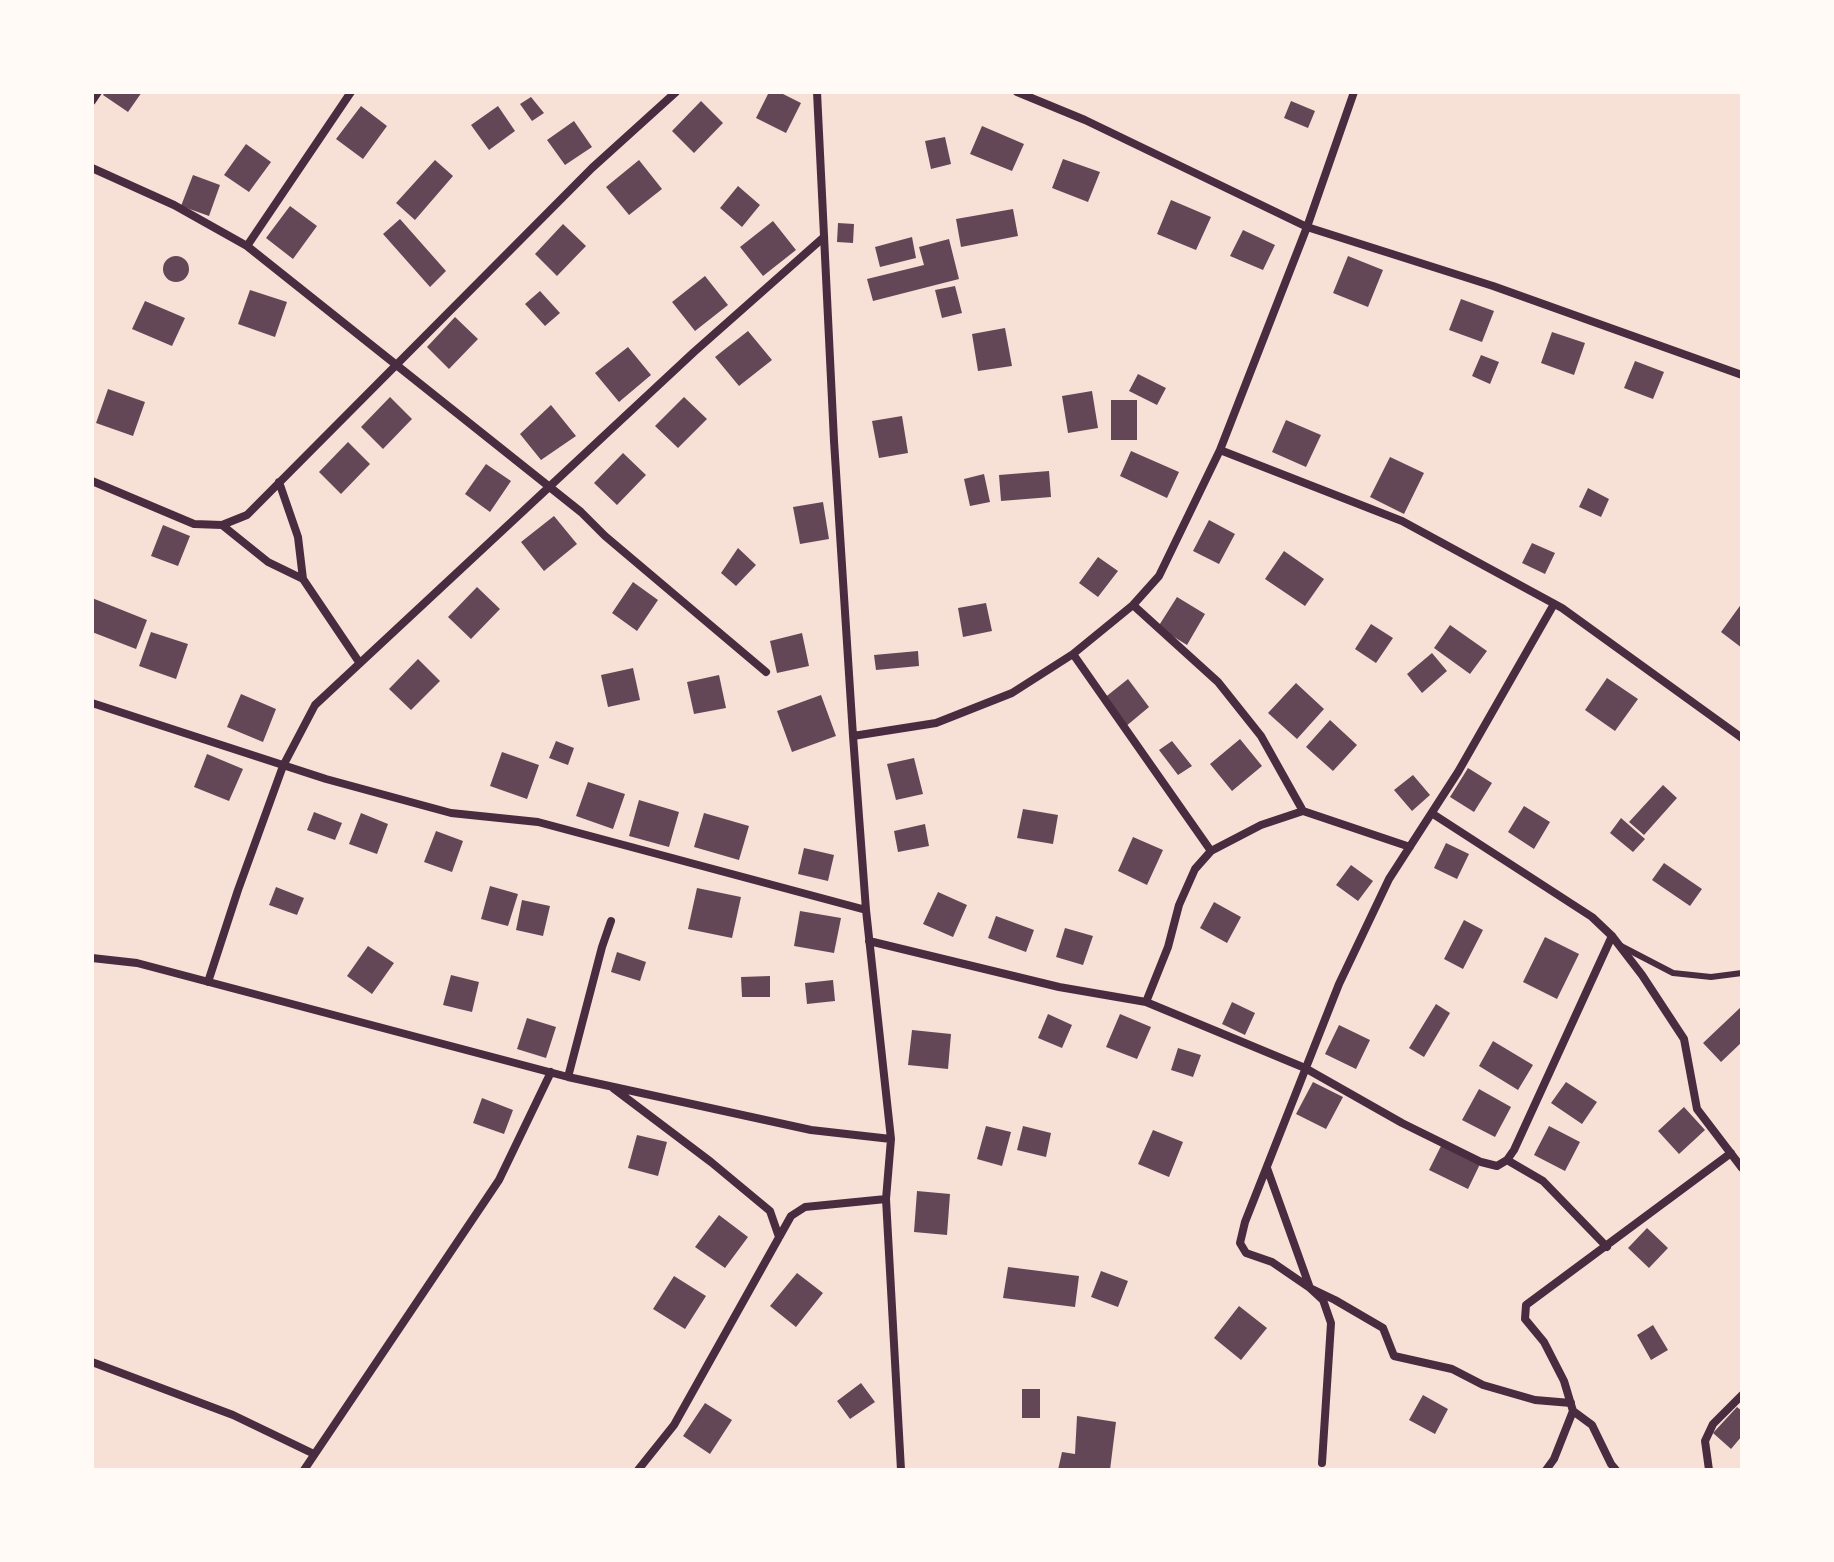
<!DOCTYPE html>
<html>
<head>
<meta charset="utf-8">
<style>
  body { margin:0 }
  #map { position:relative; width:1834px; height:1562px; overflow:hidden; background:#f7e1d7; font-family:Roboto,sans-serif }
  canvas { display:block }
  .frame { position:absolute; inset:0; border:94px solid #fffaf5; pointer-events:none }
</style>
</head>
<body>
<div id="map">
<canvas width="1834" height="1562"></canvas>
<div class="frame"></div>
</div>
<script>
const ctx = document.querySelector('canvas').getContext('2d');
ctx.lineJoin = 'round';
function paint(path, color) { ctx.fillStyle = color; ctx.fill(path, 'evenodd'); }
const shape = rows => new Path2D(rows.map(r => 'M' + r).join(''));
function trace(path, color, width, dash) { ctx.strokeStyle = color; ctx.lineWidth = width; ctx.lineCap = dash ? 'butt' : 'round'; ctx.setLineDash(dash || []); ctx.stroke(path); }
paint(shape([
  [105,92,142,92,128,112,103,95],
  [769,92,779,92,801,103,786,133,756,118],
  [531,97,544,113,532,121,520,104],
  [701,101,723,123,694,153,672,131],
  [1291,101,1315,111,1308,128,1284,118],
  [361,106,387,126,363,159,336,139],
  [498,106,515,131,489,150,471,125],
  [574,121,592,147,565,165,547,140],
  [982,126,1024,144,1012,171,970,154],
  [945,137,951,164,931,169,925,141],
  [246,144,271,162,249,192,224,175],
  [1063,159,1100,172,1088,202,1052,188],
  [435,160,453,176,415,220,396,203],
  [639,160,662,189,629,215,606,187],
  [193,175,220,185,209,216,181,206],
  [738,186,760,205,742,227,720,208],
  [1171,200,1211,217,1196,250,1157,234],
  [290,206,317,226,293,259,266,238],
  [1013,209,1018,236,961,247,956,219],
  [400,219,446,271,430,287,383,234],
  [773,221,796,250,763,276,740,247],
  [838,223,854,224,853,243,837,242],
  [563,224,586,246,557,276,535,254],
  [1243,230,1275,245,1263,270,1230,256],
  [912,237,916,258,880,267,875,247],
  [949,239,959,279,873,301,867,279,924,265,919,247],
  '163 269a13 13 0 1 1 26 0a13 13 0 1 1-26 0Z',
  [1348,256,1383,270,1368,307,1333,293],
  [705,276,728,305,695,331,672,302],
  [955,286,962,313,942,318,935,290],
  [250,290,287,302,275,337,238,324],
  [540,291,560,313,545,326,525,304],
  [1461,299,1494,311,1482,342,1449,330],
  [145,301,185,318,172,346,132,329],
  [455,317,478,339,449,369,427,347],
  [1005,328,1012,366,978,371,972,334],
  [748,331,772,360,739,386,715,357],
  [1552,332,1585,343,1574,375,1541,363],
  [628,347,651,375,619,402,595,373],
  [1481,355,1499,362,1490,384,1472,376],
  [1635,361,1664,372,1653,399,1624,388],
  [1138,374,1166,388,1157,405,1129,391],
  [108,389,145,402,133,436,96,423],
  [1092,391,1098,428,1068,433,1062,396],
  [390,397,412,419,383,449,361,427],
  [684,397,707,419,678,448,655,426],
  [1111,400,1137,400,1137,440,1111,440],
  [551,405,576,436,541,460,520,434],
  [902,416,908,453,879,458,872,421],
  [1286,420,1321,435,1306,467,1272,452],
  [348,442,370,464,341,494,319,472],
  [1131,451,1179,472,1167,498,1120,476],
  [623,453,646,475,617,505,594,483],
  [1390,457,1424,473,1404,514,1370,497],
  [486,464,511,481,490,512,465,494],
  [1049,471,1051,497,1001,501,999,475],
  [984,474,990,502,970,506,964,479],
  [1588,488,1609,499,1601,517,1579,507],
  [823,502,829,539,800,544,793,507],
  [554,516,577,544,544,571,521,542],
  [1209,520,1235,534,1219,564,1193,551],
  [163,525,190,536,178,566,151,556],
  [1532,543,1555,553,1545,574,1522,563],
  [738,548,756,565,736,586,721,573],
  [1284,551,1324,579,1305,606,1265,579],
  [1098,557,1118,571,1098,597,1079,583],
  [633,582,658,600,637,631,612,613],
  [477,587,500,609,471,639,448,617],
  [1177,597,1205,614,1187,645,1158,627],
  [92,598,147,620,136,649,92,632],
  [986,603,992,631,963,637,958,608],
  [1742,603,1742,648,1721,632],
  [1371,624,1393,638,1376,663,1355,649],
  [1450,625,1487,651,1470,674,1434,648],
  [151,632,188,644,176,679,139,666],
  [802,633,809,666,777,673,770,641],
  [918,651,919,666,876,670,874,655],
  [1432,653,1447,671,1422,693,1407,674],
  [418,659,440,681,411,710,389,689],
  [633,668,640,700,608,707,601,675],
  [719,675,726,708,694,714,687,682],
  [1607,678,1638,699,1615,731,1585,710],
  [1128,679,1149,707,1125,727,1103,699],
  [1296,683,1324,709,1297,739,1268,713],
  [241,694,276,709,263,742,227,727],
  [821,695,836,736,792,752,777,711],
  [1330,720,1357,745,1333,771,1306,747],
  [1240,739,1262,766,1232,791,1210,764],
  [556,741,574,748,568,765,549,758],
  [1172,741,1192,766,1178,775,1159,750],
  [502,752,539,765,527,799,490,786],
  [207,754,243,769,229,801,194,787],
  [914,758,923,794,896,800,887,764],
  [1468,768,1492,783,1474,812,1450,797],
  [1413,775,1430,795,1412,811,1394,790],
  [588,782,625,794,613,829,576,816],
  [1663,785,1677,798,1644,835,1629,822],
  [639,800,679,812,669,847,629,836],
  [1524,806,1550,822,1534,849,1508,832],
  [1023,809,1058,815,1053,844,1017,838],
  [314,812,342,823,335,840,307,830],
  [361,813,388,824,377,854,349,844],
  [704,813,749,826,739,860,694,847],
  [1621,818,1645,839,1633,852,1610,833],
  [925,824,929,846,898,852,894,831],
  [436,831,463,841,452,872,424,862],
  [1133,837,1163,850,1147,885,1118,871],
  [1446,843,1469,854,1457,879,1434,868],
  [804,848,834,855,828,881,798,874],
  [1664,863,1702,889,1690,906,1652,880],
  [1351,865,1373,881,1358,901,1336,885],
  [490,886,518,894,508,926,481,919],
  [276,887,304,898,297,915,269,905],
  [697,888,741,897,732,938,688,929],
  [938,892,967,905,953,937,923,924],
  [522,900,550,906,543,936,516,930],
  [1214,902,1241,917,1227,943,1200,928],
  [800,911,841,918,834,953,794,946],
  [996,916,1034,930,1026,952,988,938],
  [1464,920,1483,930,1463,969,1444,959],
  [1065,928,1093,936,1083,965,1056,957],
  [1545,937,1579,954,1557,999,1523,982],
  [368,946,394,963,372,994,347,976],
  [617,952,646,962,640,981,611,972],
  [451,975,479,982,472,1012,443,1005],
  [770,976,770,997,742,997,741,977],
  [833,980,835,1001,807,1004,805,983],
  [1232,1002,1255,1013,1245,1035,1222,1024],
  [1436,1004,1450,1013,1424,1057,1409,1048],
  [1742,1006,1742,1042,1721,1062,1703,1043],
  [1048,1014,1072,1025,1062,1048,1038,1038],
  [1120,1014,1151,1027,1137,1059,1106,1047],
  [527,1018,556,1027,546,1058,517,1049],
  [1339,1025,1370,1040,1356,1069,1325,1054],
  [912,1030,951,1034,948,1069,908,1065],
  [1493,1041,1533,1065,1518,1090,1479,1066],
  [1178,1048,1201,1055,1193,1077,1171,1070],
  [1313,1082,1343,1097,1326,1129,1296,1114],
  [1566,1082,1597,1102,1582,1124,1551,1103],
  [1479,1089,1511,1107,1495,1137,1462,1120],
  [482,1098,513,1110,504,1134,473,1123],
  [1684,1107,1705,1130,1679,1154,1658,1131],
  [986,1126,1011,1132,1002,1166,977,1159],
  [1023,1126,1051,1133,1046,1157,1017,1150],
  [1549,1126,1580,1142,1565,1171,1534,1155],
  [1153,1130,1183,1142,1169,1177,1138,1164],
  [637,1135,667,1142,658,1176,628,1168],
  [1442,1144,1481,1162,1468,1189,1429,1170],
  [917,1191,950,1194,947,1235,914,1232],
  [719,1215,748,1237,725,1268,695,1247],
  [1647,1228,1668,1248,1649,1268,1628,1248],
  [1008,1267,1079,1276,1075,1307,1003,1298],
  [1101,1271,1128,1281,1118,1307,1091,1297],
  [797,1273,823,1293,796,1327,770,1306],
  [674,1276,706,1296,685,1329,653,1309],
  [1239,1306,1267,1328,1241,1360,1214,1338],
  [1653,1325,1668,1350,1651,1360,1637,1335],
  [861,1383,875,1402,850,1419,837,1401],
  [1022,1389,1040,1389,1040,1418,1022,1418],
  [1423,1395,1448,1409,1435,1434,1409,1420],
  [705,1403,732,1420,710,1454,683,1436],
  [1737,1407,1742,1411,1742,1436,1731,1449,1713,1433],
  [1077,1416,1116,1422,1110,1470,1058,1470,1062,1452,1075,1454]
]), '#644757');
trace(shape([
  [1621,946,1673,973,1711,977,1742,973]
]), '#4a2c40', 6);
trace(shape([
  [817,92,834,441,853,736,866,910,891,1139,886,1199,901,1470],
  [1017,92,1085,120,1307,227,1493,286,1742,375],
  [92,101,98,92],
  [92,168,174,205,247,246,581,512,605,536,766,672],
  [247,246,351,92],
  [1220,450,1402,521,1562,608,1742,738],
  [92,481,194,524,222,525,247,515,592,168,676,92],
  [279,482,298,537,303,579,359,662],
  [222,525,268,562,303,579],
  [1133,605,1218,682,1261,736,1303,811],
  [1073,654,1211,851],
  [92,703,326,779,451,813,538,822,866,910],
  [853,736,936,723,1012,693,1073,654,1133,605,1159,576,1220,450,1307,227,1354,92],
  [1433,814,1592,917,1612,936,1642,975,1684,1039,1697,1109,1742,1168],
  [869,941,1059,987,1146,1002,1305,1068,1402,1123,1481,1162,1497,1166,1507,1160,1514,1150,1612,936],
  [92,958,137,963,568,1077,811,1130,891,1139],
  [208,982,238,890,283,766,315,705,694,352,824,237],
  [1146,1002,1168,947,1179,905,1195,869,1211,851,1261,825,1303,811,1410,847],
  [568,1077,602,947,611,921],
  [613,1088,711,1162,770,1211,779,1237],
  [1507,1160,1543,1181,1607,1247],
  [1267,1168,1310,1288,1335,1300,1383,1328,1394,1356,1452,1369,1483,1385,1535,1400,1571,1403],
  [92,1362,233,1415,314,1454],
  [1573,1411,1564,1381,1544,1342,1525,1319,1526,1305,1731,1153],
  [1322,1463,1331,1323,1323,1300,1310,1288,1272,1262,1246,1253,1240,1243,1245,1222,1339,984,1389,879,1458,772,1554,604],
  [304,1470,499,1180,551,1072],
  [638,1470,674,1425,791,1216,805,1207,886,1199],
  [1546,1470,1554,1459,1573,1411,1592,1425,1611,1464,1616,1470],
  [1709,1470,1705,1441,1713,1424,1742,1395]
]), '#4a2c40', 8);
</script>
</body>
</html>
